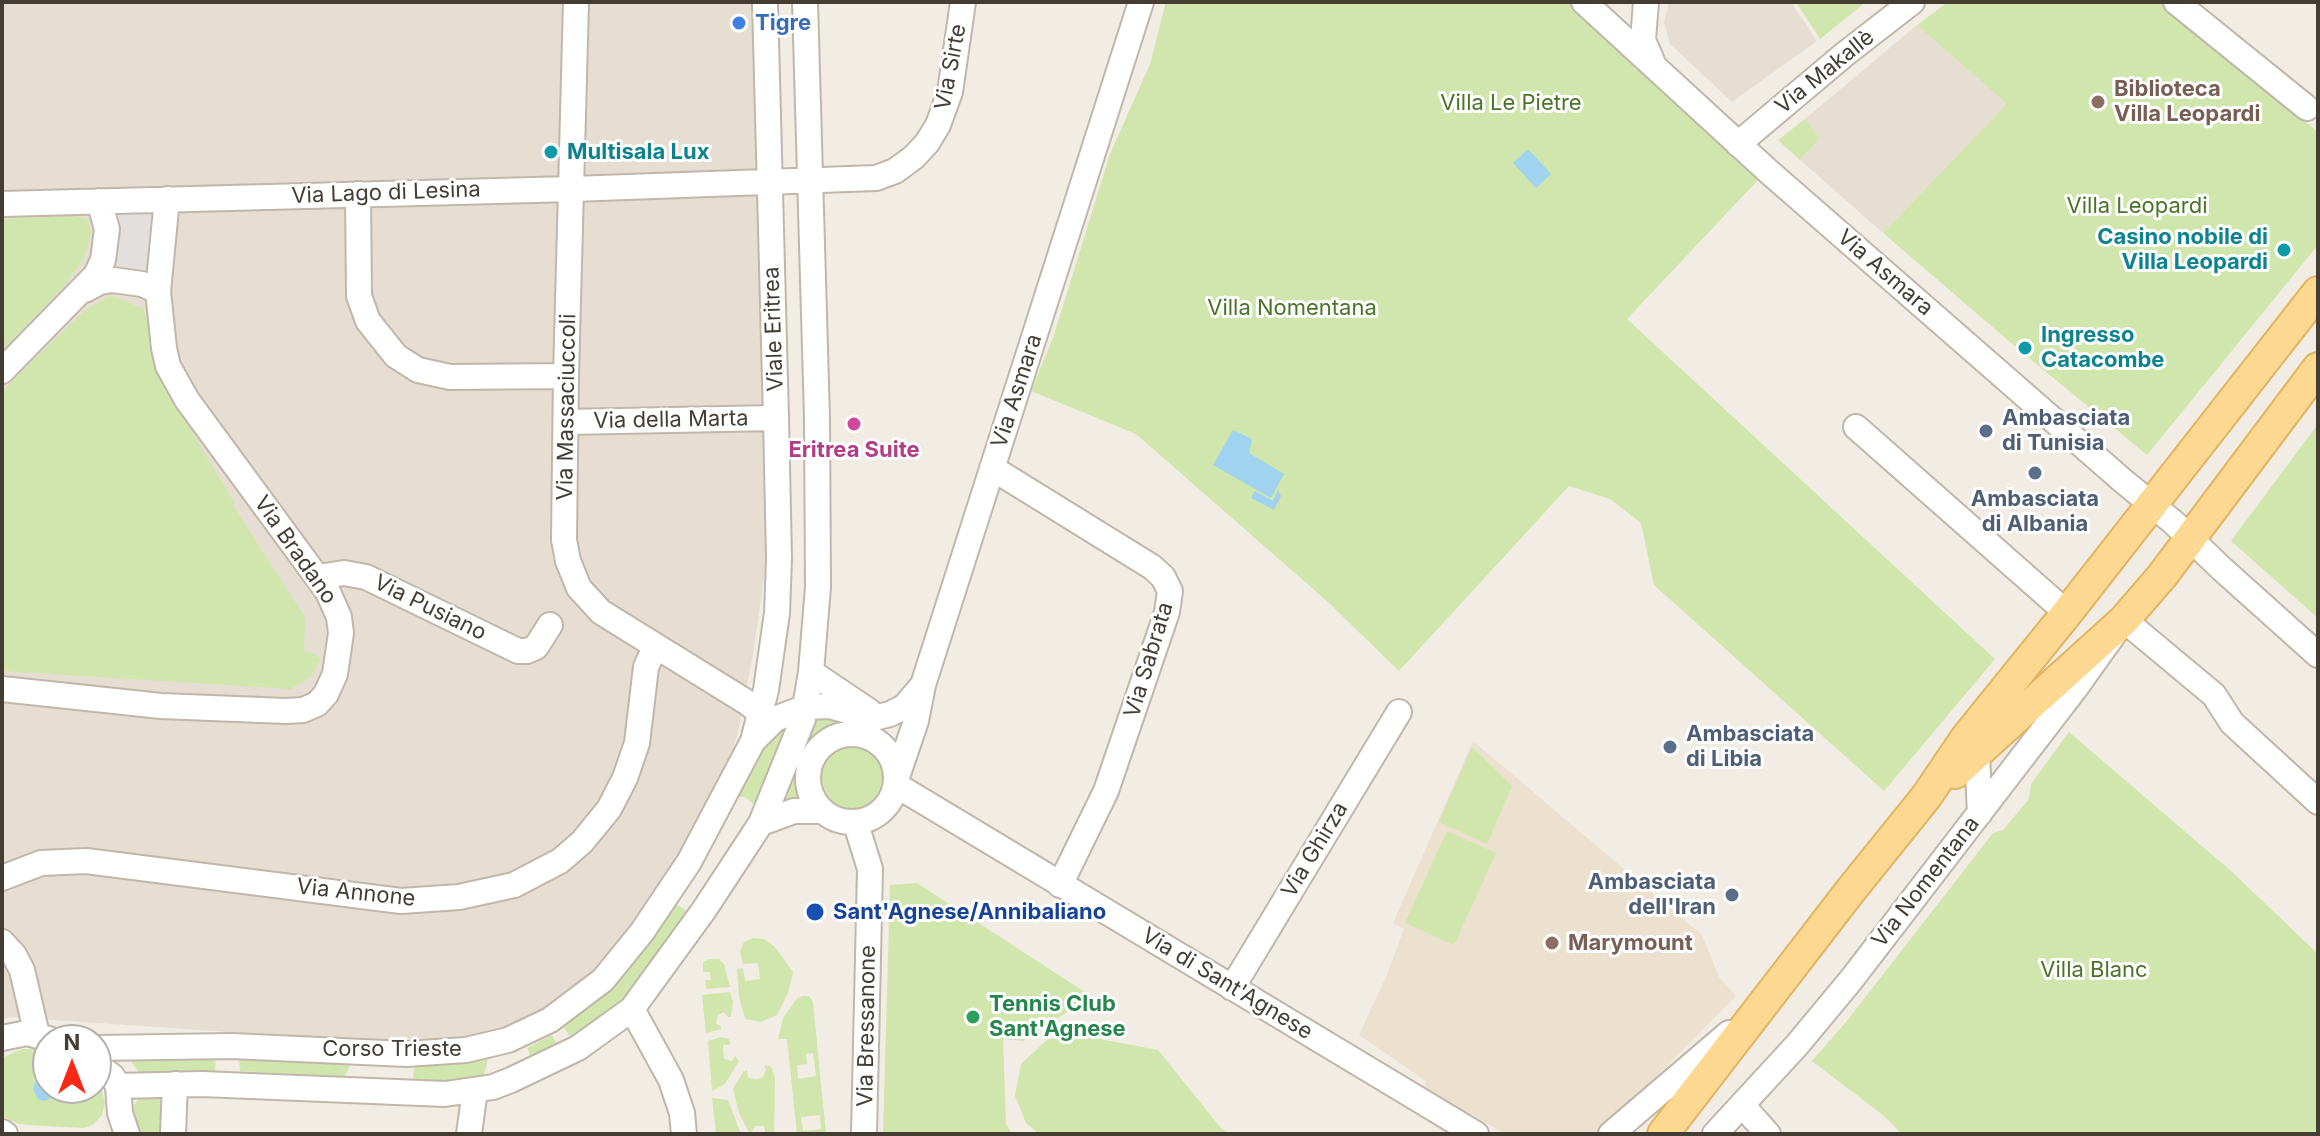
<!DOCTYPE html>
<html>
<head>
<meta charset="utf-8">
<style>
  body { margin:0 }
  #map { position:relative; width:2320px; height:1136px; overflow:hidden; background:#f2ede4; font-family:Inter,sans-serif }
  canvas { display:block }
  .frame { position:absolute; inset:0; border:4px solid #443d34; pointer-events:none }
  .north { position:absolute; left:32px; top:1024px; width:80px; height:80px; box-sizing:border-box; background:#fff; border:2px solid #b4b1ae; border-radius:50%; rotate:0deg; font-size:22px; font-weight:700; line-height:32px; text-align:center; color:#443d34 }
  .north::after { content:''; display:block; margin:auto; width:28px; height:36px; background:#f82914; clip-path:polygon(50% 0,100% 100%,50% 72%,0 100%) }
</style>
</head>
<body>
<div id="map">
<canvas width="2320" height="1136"></canvas>
<div class="frame"></div>
<div class="north">N</div>
</div>
<script>
const ctx = document.querySelector('canvas').getContext('2d');
ctx.lineJoin = 'round';
function paint(path, color) { ctx.fillStyle = color; ctx.fill(path, 'evenodd'); }
const shape = rows => new Path2D(rows.map(r => 'M' + r).join(''));
function trace(path, color, width, dash) { ctx.strokeStyle = color; ctx.lineWidth = width; ctx.lineCap = dash ? 'butt' : 'round'; ctx.setLineDash(dash || []); ctx.stroke(path); }
function label(font, color, halo, rows, align = 'center') {
  ctx.font = font + ' Inter,sans-serif'; ctx.lineWidth = 6; ctx.setLineDash([]); ctx.textBaseline = 'middle'; ctx.strokeStyle = halo; ctx.fillStyle = color; for (const [text, x, y, turn = 0] of rows) {
    ctx.save(); ctx.translate(x, y); ctx.rotate((+turn || 0) * Math.PI / 180); ctx.textAlign = isNaN(turn) ? turn : align; if (halo) ctx.strokeText(text, 0, 0); ctx.fillText(text, 0, 0); ctx.restore();
  }
}
paint(shape([
  [2,2,755,2,769,543,754,649,738,733,723,778,699,821,625,937,593,974,515,1027,465,1038,343,1040,11,1017,2,1019],
  [1669,2,1791,2,1817,41,1732,102,1670,44,1664,22],
  [1917,25,2008,104,1883,233,1800,160,1820,138,1805,119]
]), '#e6ded2');
paint(shape([
  [1473,741,1702,935,1719,977,1736,996,1600,1134,1505,1134,1425,1088,1426,1081,1359,1035,1386,977,1404,929,1393,923]
]), '#ebe1ce');
paint(shape([
  [1166,2,1570,2,1670,87,1758,180,1627,319,1995,659,1884,791,1654,585,1641,523,1610,499,1569,486,1399,671,1328,602,1136,434,1031,391,1053,338,1110,154,1150,64],
  [1796,2,1866,2,1820,39],
  [1948,2,2160,2,2318,132,2318,245,2147,455,2017,348,1883,233,2007,104,1917,25],
  [1805,119,1820,138,1800,160,1778,140],
  [74,216,88,219,91,233,84,258,60,291,2,350,2,219],
  [111,295,144,309,161,381,235,504,233,506,305,617,304,650,321,658,312,676,291,689,2,671,2,391,84,311],
  [2318,424,2318,618,2231,541],
  [817,713,849,722,825,733,811,744,804,757,800,779,805,801,778,807],
  [791,718,756,806,745,797,737,797,760,747],
  [2069,732,2231,871,2318,954,2318,1134,1902,1134,1884,1116,1812,1061,1846,1022,1993,833,2003,830,2029,799,2031,784],
  '818 777a33 33 0 1 1 66 0a33 33 0 1 1-66 0Z',
  [1472,747,1512,786,1487,844,1439,822],
  [1447,831,1496,853,1454,945,1405,923],
  [917,883,1091,996,1023,1041,1003,1039,1006,1124,1012,1134,883,1134,890,885],
  [674,903,689,912,641,982,615,1009,571,1039,564,1027,619,980],
  [753,938,764,939,775,947,793,972,788,993,777,1015,761,1022,745,1019,739,997,737,969,743,968,745,981,760,979,758,963,743,964,740,951,744,942],
  [709,959,719,959,724,964,730,987,706,989,705,980,711,980,710,972,703,972,703,962],
  [730,992,733,1002,731,1017,728,1017,724,1012,718,1015,716,1024,721,1026,721,1029,706,1033,702,995],
  [803,996,809,996,813,1002,826,1134,797,1134,787,1039,778,1039,783,1018,797,998],
  [813,1053,816,1076,798,1079,797,1065,807,1064,806,1054],
  [820,1115,821,1129,803,1131,801,1117],
  [552,1035,559,1048,533,1061,527,1048],
  [1084,1036,1158,1050,1221,1128,1229,1134,1039,1134,1026,1123,1015,1096,1021,1064,1048,1039],
  [721,1037,729,1039,730,1042,730,1045,723,1045,724,1059,732,1061,735,1056,739,1061,725,1084,712,1091,708,1041],
  [22,1049,39,1049,48,1053,48,1088,96,1088,96,1085,102,1091,105,1103,102,1115,93,1125,83,1128,30,1125,19,1124,2,1116,2,1058],
  [216,1056,215,1073,140,1073,128,1058],
  [239,1057,352,1062,344,1077,240,1071],
  [488,1059,483,1078,446,1083,413,1082,414,1065,465,1064],
  [768,1065,772,1068,775,1078,774,1130,773,1134,766,1134,764,1126,755,1126,750,1134,739,1113,733,1089,743,1072,747,1070,748,1078,757,1079,763,1077,766,1070,764,1066],
  [163,1090,165,1134,136,1134,131,1115,134,1105,141,1096],
  [712,1098,728,1100,741,1134,716,1134]
]), '#d0e6ac');
paint(shape([
  [114,209,154,210,149,279,108,275]
]), '#e2dfdc');
paint(shape([
  [1528,149,1551,174,1536,188,1513,163],
  [1233,430,1252,439,1249,453,1284,474,1271,498,1213,465],
  [1278,490,1281,496,1274,510,1251,498,1255,491,1273,501],
  [44,1078,48,1078,48,1088,56,1090,54,1097,44,1101,38,1099,33,1089,35,1083]
]), '#9fd3ef');
const minor = shape([
  [576,2,566,376,564,540,568,561,579,588,601,612,748,703,760,713],
  [1584,2,1768,171,2122,480,2173,522,2222,569,2318,655],
  [1646,2,1643,40,1652,61],
  [2176,2,2307,108],
  [1738,144,1845,54,1912,2],
  [358,194,359,296,368,321,396,356,418,370,450,377,566,376],
  [2,204,572,189,876,178,895,171,914,157,927,143,938,125,950,92,963,2],
  [85,290,100,282,113,280,142,284,158,291],
  [2,371,96,275,103,260,107,229,99,201],
  [566,422,776,418],
  [1856,427,2067,613],
  [992,468,1152,567,1163,577,1170,591,1167,612,1106,791,1060,885],
  [318,577,344,573,366,577,518,651,527,651,536,647,550,625],
  [811,672,869,711],
  [2,689,161,706,286,711,303,710,317,704,326,694,335,674,341,633,339,617,328,592,187,400,168,366,164,348,158,291,167,199],
  '808 778a44 44 0 1 1 88 0a44 44 0 1 1-88 0Z',
  [753,741,775,719,806,707,829,706,874,718,890,714,904,707,922,686],
  [1977,755,1980,813],
  [896,780,916,721,923,685,1141,2],
  [896,785,1476,1134],
  [761,823,794,811,822,811],
  [856,824,870,869,864,1134],
  [2,878,41,863,86,861,401,901,459,897,514,885,560,861,582,842,609,809,625,778,637,743,646,667,655,647],
  [2,942,14,955,22,970,37,1035],
  [1232,988,1399,712],
  [632,1009,671,1080,682,1113,684,1134],
  [2,1038,27,1033,49,1039],
  [96,1048,232,1046,406,1054,466,1050,508,1040,550,1020,603,980,642,932,689,862,753,741,766,690,777,613,779,559,776,418,765,2],
  [96,1065,112,1076,118,1086,120,1113,127,1134],
  [118,1086,202,1084,445,1094,493,1087,511,1080,578,1048,632,1009,704,910,761,823,803,719,811,672,818,587,817,418,805,2],
  [1742,1105,1768,1134],
  [2,1132,5,1134],
  [173,1134,175,1084],
  [469,1134,475,1090],
  [1611,1134,1729,1033],
  [1715,1134,1797,1045,1851,980,2074,690,2124,620,2214,695,2232,723,2318,802]
]);
const major = shape([
  [1955,773,2124,620,2162,576,2318,368],
  [1663,1134,1851,890,1926,797,1966,738,2067,613,2318,292]
]);
trace(minor, '#c0b7aa', 28);
trace(major, '#e2b461', 34);
trace(minor, '#fff', 24);
trace(major, '#fdd891', 30);
for (const [x, y, r, color] of [
  [739,23,8,"#3f7fe0"],
  [2098,102,8,"#8d6e63"],
  [551,152,8,"#0f9aa8"],
  [2284,250,8,"#0f9aa8"],
  [2025,348,8,"#0f9aa8"],
  [854,424,8,"#d1479c"],
  [1986,431,8,"#5c6f8a"],
  [2035,473,8,"#5c6f8a"],
  [1670,747,8,"#5c6f8a"],
  [1732,895,8,"#5c6f8a"],
  [815,912,10,"#1a4fb4"],
  [1552,943,8,"#8d6e63"],
  [973,1017,8,"#2e9e5b"]
]) { const dot = new Path2D(); dot.arc(x, y, r, 0, 2 * Math.PI); ctx.fillStyle = color; ctx.fill(dot); trace(dot, '#fff', 3); }
label('bold 22px', '#366cbe', '#fff', [
  ["Tigre",755,23]
], 'left');
label('22px', '#443d34', '#fff', [
  ["Via Sirte",951,67,-79],
  ["Via Makallè",1825,72,-39],
  ["Via Lago di Lesina",386,193,-2],
  ["Via Asmara",1885,273,41],
  ["Viale Eritrea",774,329,-92],
  ["Via Asmara",1017,391,-72],
  ["Via Massaciuccoli",567,407,-89],
  ["Via della Marta",671,420,-1],
  ["Via Bradano",295,550,55],
  ["Via Pusiano",430,608,26],
  ["Via Sabrata",1149,660,-73],
  ["Via Ghirza",1315,850,-59],
  ["Via Nomentana",1926,882,-52],
  ["Via Annone",356,893,6],
  ["Via di Sant'Agnese",1227,984,31],
  ["Via Bressanone",867,1026,-89],
  ["Corso Trieste",392,1049]
]);
label('bold 22px', '#785e54', '#fff', [
  ["Biblioteca",2114,89],
  ["Villa Leopardi",2114,114],
  ["Marymount",1568,943]
], 'left');
label('22px', '#4a7428', '#fff', [
  ["Villa Le Pietre",1511,103],
  ["Villa Leopardi",2137,206],
  ["Villa Nomentana",1292,308],
  ["Villa Blanc",2094,970]
]);
label('bold 22px', '#0d838f', '#fff', [
  ["Multisala Lux",567,152],
  ["Casino nobile di",2268,237,"right"],
  ["Villa Leopardi",2268,262,"right"],
  ["Ingresso",2041,335],
  ["Catacombe",2041,360]
], 'left');
label('bold 22px', '#4e5e75', '#fff', [
  ["Ambasciata",2002,418],
  ["di Tunisia",2002,443],
  ["Ambasciata",2035,499,"center"],
  ["di Albania",2035,524,"center"],
  ["Ambasciata",1686,734],
  ["di Libia",1686,759],
  ["Ambasciata",1716,882,"right"],
  ["dell'Iran",1716,907,"right"]
], 'left');
label('bold 22px', '#b23c85', '#fff', [
  ["Eritrea Suite",854,450]
]);
label('bold 22px', '#164399', '#fff', [
  ["Sant'Agnese/Annibaliano",833,912]
], 'left');
label('bold 22px', '#27864d', '#fff', [
  ["Tennis Club",989,1004],
  ["Sant'Agnese",989,1029]
], 'left');
</script>
</body>
</html>
